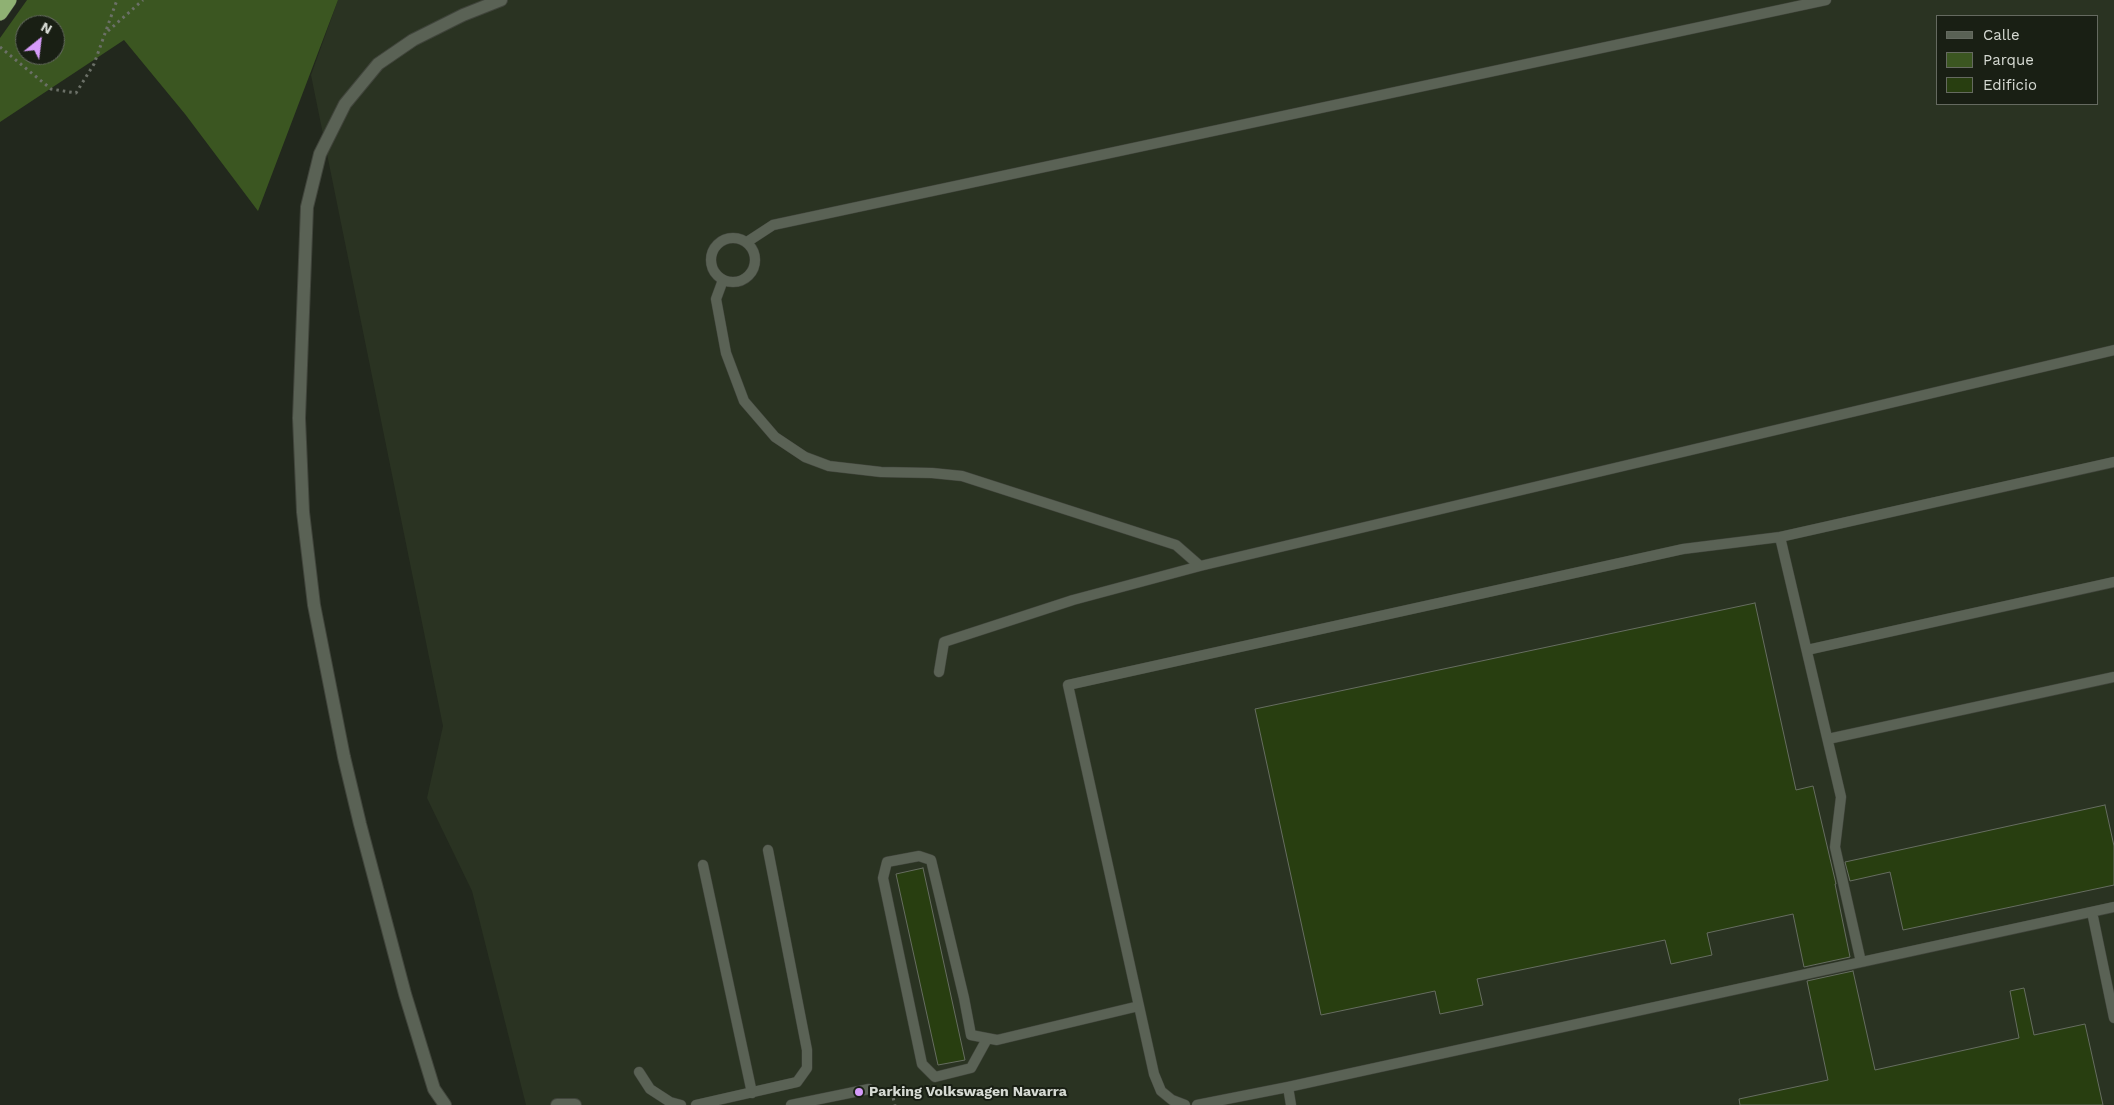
<!DOCTYPE html>
<html>
<head>
<meta charset="utf-8">
<style>
  body { margin:0 }
  #map { position:relative; width:2114px; height:1105px; overflow:hidden; background:#22281d; font-family:"Work Sans",sans-serif }
  canvas { display:block }
  .legend { position:absolute; left:1936px; top:15px; width:162px; height:90px; box-sizing:border-box; background:#191f14; border:1px solid #656a60; margin:0; padding:6px 9px; list-style:none; font-size:15px; color:#d6dad3 }
  .legend li { display:flex; align-items:center; gap:10px; height:25px }
  .legend b { width:25px; border:1px solid #656a60 }
  .north { position:absolute; left:15px; top:15px; width:50px; height:50px; box-sizing:border-box; background:#191f14; border:1px solid #656a60; border-radius:50%; rotate:29deg; font-size:14px; font-weight:700; line-height:20px; text-align:center; color:#d6dad3 }
  .north::after { content:''; display:block; margin:auto; width:18px; height:22px; background:#d69bfa; clip-path:polygon(50% 0,100% 100%,50% 72%,0 100%) }
</style>
</head>
<body>
<div id="map">
<canvas width="2114" height="1105"></canvas>
<ul class="legend">
<li><b style="height:6px;background:#5a6255"></b>Calle</li>
<li><b style="height:14px;background:#3b5621"></b>Parque</li>
<li><b style="height:14px;background:#283e10"></b>Edificio</li>
</ul>
<div class="north">N</div>
</div>
<script>
const ctx = document.querySelector('canvas').getContext('2d');
ctx.lineJoin = 'round';
function paint(path, color) { ctx.fillStyle = color; ctx.fill(path, 'evenodd'); }
const shape = rows => new Path2D(rows.map(r => 'M' + r).join(''));
function trace(path, color, width, dash) { ctx.strokeStyle = color; ctx.lineWidth = width; ctx.lineCap = dash ? 'butt' : 'round'; ctx.setLineDash(dash || []); ctx.stroke(path); }
function label(font, color, halo, rows, align = 'center') {
  ctx.font = font + ' "Work Sans",sans-serif'; ctx.lineWidth = 4; ctx.setLineDash([]); ctx.textBaseline = 'middle'; ctx.strokeStyle = halo; ctx.fillStyle = color; for (const [text, x, y, turn = 0] of rows) {
    ctx.save(); ctx.translate(x, y); ctx.rotate((+turn || 0) * Math.PI / 180); ctx.textAlign = isNaN(turn) ? turn : align; if (halo) ctx.strokeText(text, 0, 0); ctx.fillText(text, 0, 0); ctx.restore();
  }
}
paint(shape([
  [338,0,2114,0,2114,1105,526,1105,472,891,427,798,443,726,311,75],
  [1938,16,2098,16,2098,104,1938,104]
]), '#2a3322');
paint(shape([
  [27,0,338,0,258,211,185,114,124,40,0,122,0,38],
  [25,25,55,25,55,55,25,55]
]), '#3b5621');
const building = shape([
  [1755,603,1796,790,1813,786,1836,884,1835,884,1850,957,1804,967,1793,914,1707,933,1712,955,1671,964,1665,940,1477,979,1483,1005,1440,1014,1435,991,1321,1015,1255,709,1755,603],
  [2105,805,2114,846,2114,885,1903,930,1890,872,1850,881,1845,862,2105,805],
  [923,868,965,1060,938,1065,896,874,923,868],
  [1853,971,1875,1070,2019,1038,2010,991,2024,988,2034,1035,2085,1024,2103,1105,1740,1105,1739,1099,1828,1080,1807,981,1853,971]
]);
paint(building, '#283e10');
trace(building, '#666d60', 1);
const service = shape([
  '711 260a22 22 0 1 1 44 0a22 22 0 1 1-44 0Z',
  [747,242,773,225,1826,0],
  [723,280,716,299,726,353,744,401,775,437,805,457,829,466,881,472,932,473,962,476,1176,545,1200,566],
  [1780,537,1841,797,1835,847,1861,962],
  [1807,650,2114,582],
  [939,672,944,642,1073,600,1200,566,2114,350],
  [1828,739,2114,677],
  [703,865,752,1093],
  [2092,912,2114,1018],
  [987,1039,971,1068,935,1077,922,1064,883,878,887,862,919,856,931,860,964,998,971,1035,997,1040,1139,1006],
  [639,1072,650,1089,670,1102,681,1105],
  [1288,1087,1291,1105],
  [696,1105,797,1082,807,1068,807,1050,768,850],
  [791,1105,869,1089],
  [1185,1105,1172,1100,1161,1091,1154,1074,1068,685,1683,549,1780,537,2114,462],
  [1197,1105,1288,1087,2114,907]
]);
const minor = shape([
  [445,1105,434,1089,405,994,360,824,344,757,314,605,303,512,299,418,307,207,320,154,345,104,378,64,413,40,463,15,501,0],
  [557,1105,575,1105]
]);
const motorway = shape([
  [0,13,9,0]
]);
trace(service, '#41453c', 11);
trace(minor, '#41453c', 14);
trace(motorway, '#41453c', 16);
trace(shape([
  [108,31,143,0],
  [0,47,51,89,76,93,94,64,117,0],
  [880,1092,891,1090,895,1105]
]), '#6b7067', 3, [2.5, 4]);
trace(service, '#5a6255', 10);
trace(minor, '#5a6255', 12);
trace(motorway, '#8fb173', 15);
for (const [x, y, r, color] of [
  [859,1092,5,"#d69bfa"]
]) { const dot = new Path2D(); dot.arc(x, y, r, 0, 2 * Math.PI); ctx.fillStyle = color; ctx.fill(dot); trace(dot, '#191f14', 2); }
label('bold 14px', '#d6dad3', '#191f14', [
  ["Parking Volkswagen Navarra",869,1092]
], 'left');
</script>
</body>
</html>
